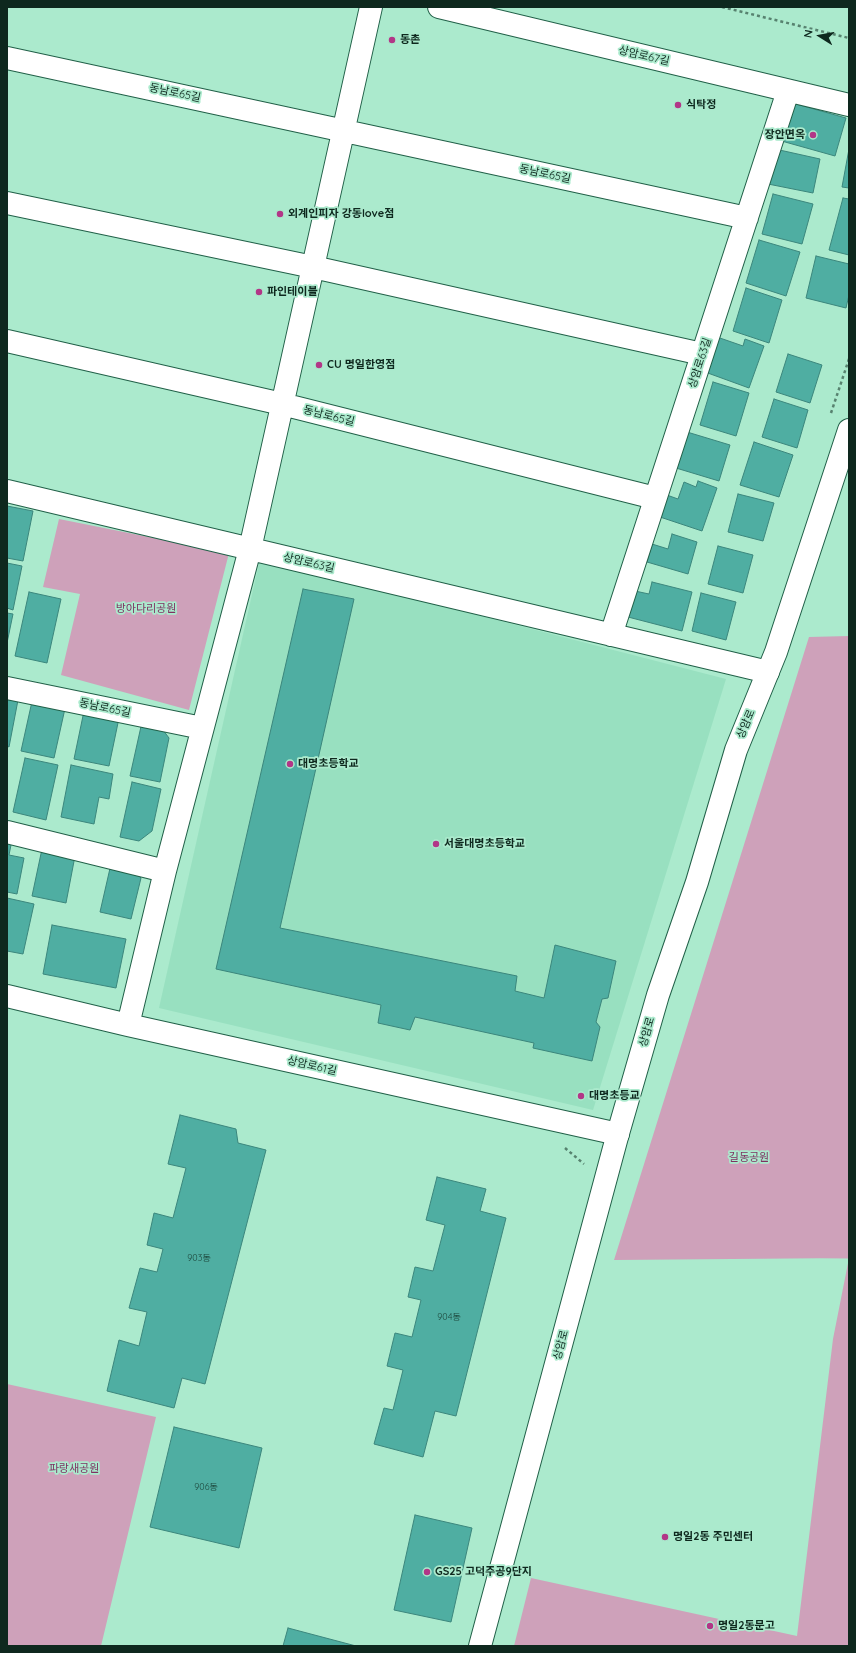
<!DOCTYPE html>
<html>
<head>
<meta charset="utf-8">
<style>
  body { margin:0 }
  #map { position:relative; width:856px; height:1653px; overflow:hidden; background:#abeacd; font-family:Quicksand,sans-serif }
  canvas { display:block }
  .frame { position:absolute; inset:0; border:8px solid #0e281e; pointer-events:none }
  .north { position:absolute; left:800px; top:16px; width:40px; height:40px; -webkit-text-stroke:3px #abeacd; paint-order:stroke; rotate:281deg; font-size:11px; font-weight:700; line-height:16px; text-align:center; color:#0e281e }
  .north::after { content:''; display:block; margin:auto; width:14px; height:18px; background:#0e281e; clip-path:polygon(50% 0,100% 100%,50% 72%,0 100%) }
</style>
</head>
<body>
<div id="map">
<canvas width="856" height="1653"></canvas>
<div class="frame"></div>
<div class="north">N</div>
</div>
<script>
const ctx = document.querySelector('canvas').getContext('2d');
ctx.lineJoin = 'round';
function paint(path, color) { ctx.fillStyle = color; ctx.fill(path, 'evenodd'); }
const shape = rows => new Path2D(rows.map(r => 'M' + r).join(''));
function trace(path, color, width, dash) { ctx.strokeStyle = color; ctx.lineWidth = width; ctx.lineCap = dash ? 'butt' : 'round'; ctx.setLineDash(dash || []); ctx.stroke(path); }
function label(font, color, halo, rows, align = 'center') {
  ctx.font = font + ' Quicksand,"Noto Sans KR",sans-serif'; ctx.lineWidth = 3.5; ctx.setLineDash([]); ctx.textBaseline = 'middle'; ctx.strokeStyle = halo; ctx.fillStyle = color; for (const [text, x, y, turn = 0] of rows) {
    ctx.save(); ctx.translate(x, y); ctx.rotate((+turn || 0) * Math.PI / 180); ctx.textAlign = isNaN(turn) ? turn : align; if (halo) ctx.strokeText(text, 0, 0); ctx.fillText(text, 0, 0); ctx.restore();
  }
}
paint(shape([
  [260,559,726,679,593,1110,159,1008]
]), '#98e0c0');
paint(shape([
  [59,519,229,553,189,710,61,675,80,594,43,587],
  [849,636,849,1646,514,1646,531,1578,797,1636,833,1339,849,1258,614,1260,809,637],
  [7,1384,156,1417,101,1646,7,1646]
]), '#cea1ba');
const building = shape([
  [789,102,846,118,835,156,778,140,789,102],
  [775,149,820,159,813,193,768,184,775,149],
  [849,149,849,188,842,187,849,149],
  [773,194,813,204,802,244,762,234,773,194],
  [843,198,849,199,849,255,829,250,843,198],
  [759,240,800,252,786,296,746,283,759,240],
  [816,256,849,264,849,295,846,308,806,298,816,256],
  [746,288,782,300,769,343,733,331,746,288],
  [717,337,743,346,745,339,764,346,749,388,705,372,717,337],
  [788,354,822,365,810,403,776,392,788,354],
  [713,382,749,393,736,436,700,425,713,382],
  [774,399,808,410,797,448,762,437,774,399],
  [687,432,730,445,719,481,676,468,687,432],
  [754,442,793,455,779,497,740,485,754,442],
  [698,481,717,488,702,531,657,516,664,494,678,499,684,482,696,487,698,481],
  [738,494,774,503,763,541,728,532,738,494],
  [7,506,33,511,23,561,7,558,7,506],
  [672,534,697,542,688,574,647,562,652,544,668,549,672,534],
  [718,546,753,555,743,593,708,584,718,546],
  [7,563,22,566,13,610,7,608,7,563],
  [652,582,692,592,682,631,628,617,635,591,649,594,652,582],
  [303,589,354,599,280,928,517,976,515,991,544,998,555,945,616,961,608,998,602,999,596,1022,600,1027,592,1061,533,1048,534,1043,415,1017,410,1030,378,1023,381,1005,216,969,303,589],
  [29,592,61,599,47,663,15,656,29,592],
  [701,593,736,602,726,640,692,631,701,593],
  [7,613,13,614,7,643,7,613],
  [33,697,66,704,54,758,21,751,33,697],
  [7,698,18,700,9,747,7,746,7,698],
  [84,711,119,718,109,766,74,759,84,711],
  [142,722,160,726,169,738,160,782,130,776,142,722],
  [25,758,58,765,46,820,13,812,25,758],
  [71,765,113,774,109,799,99,797,94,824,61,817,71,765],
  [132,782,161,789,152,831,139,841,120,837,132,782],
  [7,839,12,840,9,855,24,858,17,894,7,892,7,839],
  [42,849,75,856,66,903,32,896,42,849],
  [111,864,130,868,141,878,131,919,100,912,111,864],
  [7,898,34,904,23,954,7,951,7,898],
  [52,925,126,939,116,988,43,974,52,925],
  [180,1115,236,1129,238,1143,266,1150,205,1384,182,1378,174,1408,107,1391,119,1340,139,1346,147,1312,129,1308,140,1268,157,1272,163,1249,147,1245,154,1213,173,1218,186,1168,168,1164,180,1115],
  [437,1177,486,1189,480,1211,506,1218,456,1416,435,1411,423,1457,374,1444,384,1408,393,1410,403,1370,387,1366,395,1333,412,1337,421,1300,408,1297,415,1267,433,1271,445,1225,426,1220,437,1177],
  [174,1427,262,1448,239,1548,150,1527,174,1427],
  [415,1515,472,1528,451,1622,394,1610,415,1515],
  [288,1628,356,1646,283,1646,288,1628]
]);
paint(building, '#4faea2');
trace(building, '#3b867c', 1);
const minor = shape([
  [439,7,849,105],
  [7,58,747,218],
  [7,203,313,267,702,354],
  [7,341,282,404,655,498],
  [7,491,768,672],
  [611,635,788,91],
  [7,688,202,728],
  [7,832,165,871],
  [7,996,128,1025,618,1134],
  [128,1025,165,871,250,549,371,7]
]);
const tertiary = shape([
  [480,1646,617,1137,658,995,697,882,736,750,776,652,849,430]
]);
trace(minor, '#216048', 24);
trace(tertiary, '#216048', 24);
trace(shape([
  [722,7,849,38],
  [831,413,849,359],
  [565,1148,584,1164]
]), '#57826f', 2.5, [3, 3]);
trace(minor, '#fff', 22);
trace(tertiary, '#fff', 22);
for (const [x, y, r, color] of [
  [392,40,4,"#b23687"],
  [678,105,4,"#b23687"],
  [813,135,4,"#b23687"],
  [280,214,4,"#b23687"],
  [259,292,4,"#b23687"],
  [319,365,4,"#b23687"],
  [290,764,4,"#b23687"],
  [436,844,4,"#b23687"],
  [581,1096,4,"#b23687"],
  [665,1537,4,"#b23687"],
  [427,1572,4,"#b23687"],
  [710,1626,4,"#b23687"]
]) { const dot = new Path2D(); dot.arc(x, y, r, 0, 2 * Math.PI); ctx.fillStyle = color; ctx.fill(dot); trace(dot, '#abeacd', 1.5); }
label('9px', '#1e4a3f', null, [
  ["903동",199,1258],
  ["904동",449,1317],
  ["906동",206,1487]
]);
label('bold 11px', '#0e281e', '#abeacd', [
  ["동촌",400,40],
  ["식탁정",686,105],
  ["장안면옥",805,135,"right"],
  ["외계인피자 강동love점",288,214],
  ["파인테이블",267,292],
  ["CU 명일한영점",327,365],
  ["대명초등학교",298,764],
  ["서울대명초등학교",444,844],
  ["대명초등교",589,1096],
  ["명일2동 주민센터",673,1537],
  ["GS25 고덕주공9단지",435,1572],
  ["명일2동문고",718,1626]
], 'left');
label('11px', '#0e281e', '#abeacd', [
  ["상암로67길",644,56,13],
  ["동남로65길",175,93,12],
  ["동남로65길",545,174,12],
  ["상암로63길",700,363,-72],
  ["동남로65길",329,416,14],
  ["상암로63길",309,563,13],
  ["동남로65길",105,708,12],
  ["상암로",746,724,-67],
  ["상암로",647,1032,-74],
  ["상암로61길",312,1066,13],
  ["상암로",561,1345,-75]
]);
label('11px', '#7f3162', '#abeacd', [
  ["방아다리공원",146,609],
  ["길동공원",749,1158],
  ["파랑새공원",74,1469]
]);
</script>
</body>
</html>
